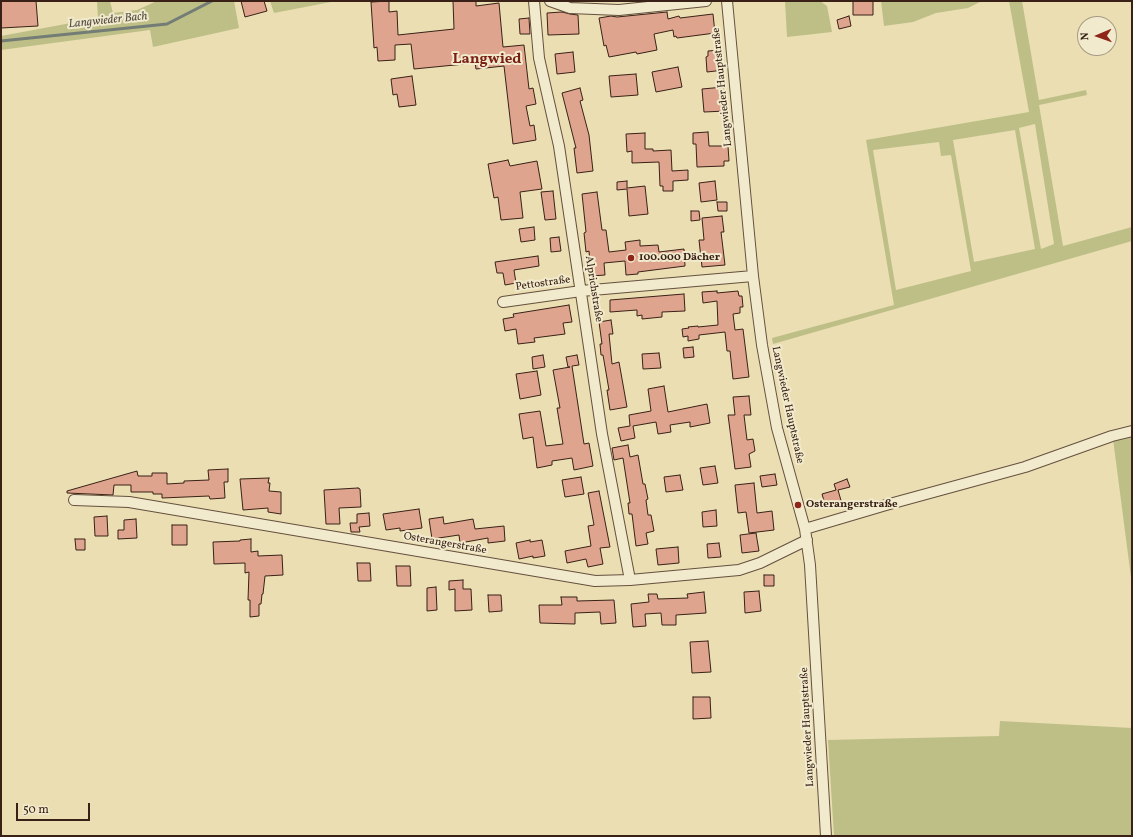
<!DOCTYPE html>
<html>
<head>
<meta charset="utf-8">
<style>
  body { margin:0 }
  #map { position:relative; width:1133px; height:837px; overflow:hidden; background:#eadeb2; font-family:Vollkorn,serif }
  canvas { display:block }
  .frame { position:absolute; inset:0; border:2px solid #392117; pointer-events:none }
  .north { position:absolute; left:1077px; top:16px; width:40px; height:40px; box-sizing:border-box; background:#f1eacd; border:1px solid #a79a84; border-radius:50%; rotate:268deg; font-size:11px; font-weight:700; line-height:16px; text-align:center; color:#392117 }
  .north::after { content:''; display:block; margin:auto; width:14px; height:18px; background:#8f2418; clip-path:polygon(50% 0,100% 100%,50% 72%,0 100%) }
  .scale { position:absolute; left:16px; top:803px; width:74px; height:18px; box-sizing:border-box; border:2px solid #392117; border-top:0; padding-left:5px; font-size:12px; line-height:14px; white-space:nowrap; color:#392117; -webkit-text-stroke:3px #f1eacd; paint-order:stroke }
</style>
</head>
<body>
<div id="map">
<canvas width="1133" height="837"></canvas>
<div class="frame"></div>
<div class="north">N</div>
<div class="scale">50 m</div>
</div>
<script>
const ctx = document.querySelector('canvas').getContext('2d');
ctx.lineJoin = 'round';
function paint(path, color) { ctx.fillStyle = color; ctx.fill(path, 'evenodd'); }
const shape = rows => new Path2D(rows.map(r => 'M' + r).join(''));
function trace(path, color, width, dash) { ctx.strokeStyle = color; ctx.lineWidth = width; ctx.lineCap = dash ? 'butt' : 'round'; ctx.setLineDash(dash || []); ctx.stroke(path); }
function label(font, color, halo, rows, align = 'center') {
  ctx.font = font + ' Vollkorn,serif'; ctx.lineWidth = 4; ctx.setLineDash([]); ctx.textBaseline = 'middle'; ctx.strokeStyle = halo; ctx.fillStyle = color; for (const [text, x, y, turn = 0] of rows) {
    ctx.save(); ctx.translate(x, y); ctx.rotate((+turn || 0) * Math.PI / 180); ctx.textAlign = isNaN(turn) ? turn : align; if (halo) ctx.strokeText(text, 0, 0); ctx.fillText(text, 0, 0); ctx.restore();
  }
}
paint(shape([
  [97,1,110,1,113,13,137,10,157,1,234,1,239,28,153,47,150,30,1,50,1,36,98,18],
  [270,1,336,1,274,13],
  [785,1,820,1,827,6,832,32,787,37],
  [881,1,982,1,968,8,936,13,913,22,884,26],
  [1009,1,1022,1,1039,100,1086,90,1087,95,1039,105,1063,246,1132,227,1132,241,773,344,772,338,894,305,866,140,1029,112],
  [1035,124,1054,244,1041,249,1019,128],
  [1015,130,1035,249,974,262,953,140],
  [939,142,941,156,951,155,971,271,896,290,873,150],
  [1132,429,1132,585,1113,439,1057,454],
  [1000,721,1132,728,1132,836,834,836,828,740,999,736]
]), '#bebf87');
trace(shape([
  [1,41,167,24,212,1]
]), '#737d75', 3);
const building = shape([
  [1,1,36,1,38,26,1,28,1,1],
  [241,1,264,1,267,11,245,17,241,1],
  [389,1,389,12,397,11,398,35,454,29,453,1,476,1,476,6,499,3,503,47,524,45,529,89,533,88,536,104,526,106,530,126,534,125,536,140,513,144,504,66,476,69,475,63,414,69,411,44,395,45,395,60,378,61,377,47,374,48,371,2,389,1],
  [853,1,873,1,873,15,853,15,853,1],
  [562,12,570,14,578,15,579,34,548,35,547,13,562,12],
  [667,12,668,19,679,16,680,18,713,14,715,33,677,38,676,36,674,37,673,30,654,34,657,50,637,54,636,52,609,57,606,45,604,46,599,18,611,16,617,17,667,12],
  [849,16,851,26,839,29,837,20,849,16],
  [529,18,530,34,520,34,519,19,529,18],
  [720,50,724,70,707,72,706,57,708,56,708,51,720,50],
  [573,52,575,72,557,74,555,54,573,52],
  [678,67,682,87,656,92,652,72,678,67],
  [636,74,638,95,611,97,609,76,636,74],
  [412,76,416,105,399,107,397,94,393,95,391,79,412,76],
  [724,87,726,111,704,112,702,89,724,87],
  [580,88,583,100,580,101,589,135,593,171,577,173,574,148,576,148,562,93,580,88],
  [708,132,709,146,728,146,729,161,724,161,724,166,697,167,696,144,693,144,693,133,708,132],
  [645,133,645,149,653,149,653,151,671,150,672,171,688,170,688,180,673,181,673,191,663,191,663,186,660,186,659,162,632,163,632,151,627,152,626,134,645,133],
  [508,160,510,166,537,161,542,189,520,192,523,218,501,220,498,197,494,198,488,164,508,160],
  [627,181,627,188,645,186,648,214,629,216,627,189,617,190,617,182,627,181],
  [715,181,717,200,701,202,699,183,715,181],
  [553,191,556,219,545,220,541,192,553,191],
  [597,192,602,230,606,230,609,252,626,250,625,242,640,240,640,246,658,245,659,252,684,249,685,266,638,272,638,274,626,275,625,261,604,263,605,275,591,276,589,251,586,252,584,233,586,232,582,194,597,192],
  [717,202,727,202,727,211,718,211,717,202],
  [691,211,699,211,700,220,691,221,691,211],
  [722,216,724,232,721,232,725,265,702,267,699,240,704,240,702,218,722,216],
  [534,227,535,240,521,242,519,229,534,227],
  [559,237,561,251,551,252,550,238,559,237],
  [538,256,539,266,514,270,516,283,505,285,503,273,497,273,495,262,538,256],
  [717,291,717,293,738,291,739,296,742,296,743,307,740,307,740,313,733,314,735,330,743,329,749,377,733,379,730,351,727,351,725,332,699,335,699,339,688,341,688,336,683,337,682,329,689,328,688,327,698,326,698,327,718,325,717,301,703,303,702,292,717,291],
  [684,294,685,311,662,312,662,317,642,319,642,315,637,316,637,310,610,312,610,300,684,294],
  [569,305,572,322,563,323,565,334,534,338,535,342,518,344,516,329,505,331,503,319,514,317,513,314,569,305],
  [611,320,613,334,609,334,612,364,619,362,627,407,610,410,607,390,609,390,603,355,601,355,600,344,602,344,599,322,611,320],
  [693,347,694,357,684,358,683,348,693,347],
  [659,353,661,368,643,369,642,354,659,353],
  [543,355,545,367,533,369,532,357,543,355],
  [577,355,579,365,572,366,584,444,589,443,593,466,574,470,572,458,552,461,552,465,537,468,533,437,523,439,519,414,540,411,546,446,563,444,557,408,560,408,553,370,570,367,568,367,566,357,577,355],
  [537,371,541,395,520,399,516,374,537,371],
  [664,386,668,412,707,404,710,423,690,427,690,422,670,425,671,432,658,434,656,422,633,426,635,438,621,441,618,428,630,426,629,415,651,411,648,389,664,386],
  [749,396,751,415,744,415,747,440,753,439,755,451,749,454,751,467,735,469,728,415,735,415,733,397,749,396],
  [628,445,630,457,638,455,643,484,645,484,648,499,646,500,648,515,651,515,654,531,646,533,648,544,636,546,632,514,629,514,628,503,630,503,623,458,614,460,612,448,628,445],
  [715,466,718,483,703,485,700,468,715,466],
  [228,469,228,482,224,482,225,498,210,499,209,496,162,498,162,494,153,494,153,492,131,492,131,485,114,485,113,495,67,493,67,491,137,471,138,476,152,476,152,473,167,473,167,484,184,483,184,481,209,480,208,470,228,469],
  [775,474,777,485,762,487,760,476,775,474],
  [680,475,683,490,666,492,664,477,680,475],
  [581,477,584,494,565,497,562,480,581,477],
  [269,478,268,483,270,483,269,491,281,492,281,514,268,512,268,508,243,510,240,479,269,478],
  [847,479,850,487,838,490,842,504,826,508,822,494,836,490,834,484,847,479],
  [754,483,757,513,772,511,774,530,749,533,746,512,738,513,735,485,754,483],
  [358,488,360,489,361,507,339,508,340,524,326,524,324,490,358,488],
  [599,491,610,547,600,548,603,564,588,567,586,559,567,563,565,551,591,546,588,526,594,525,588,493,599,491],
  [419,509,422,528,400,531,400,528,386,530,383,514,419,509],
  [716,510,717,526,703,527,702,512,716,510],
  [369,513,370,526,359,527,360,532,351,532,350,523,357,523,357,514,369,513],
  [107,516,108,536,95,536,94,517,107,516],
  [443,517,444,524,473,519,475,529,504,526,505,541,488,543,488,538,460,543,459,535,432,539,429,519,443,517],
  [136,519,137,538,118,539,118,530,124,530,124,520,136,519],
  [172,525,187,525,187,545,172,545,172,525],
  [756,533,759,551,742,553,740,535,756,533],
  [75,539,85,539,85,550,76,550,75,539],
  [251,539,251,552,258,551,258,556,282,555,283,575,265,576,263,594,262,594,261,604,259,604,259,616,250,617,250,600,248,600,249,572,245,573,245,563,214,564,213,542,240,541,240,540,251,539],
  [530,540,530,542,542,540,545,556,533,558,533,556,519,559,516,543,530,540],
  [719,543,721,557,708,558,707,544,719,543],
  [678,547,679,563,658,565,656,549,678,547],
  [357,563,370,563,371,581,358,581,357,563],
  [396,566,410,566,411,586,397,586,396,566],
  [764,575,774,575,774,586,764,586,764,575],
  [463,580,463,589,471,589,472,610,455,611,455,589,449,590,449,581,463,580],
  [436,587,437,610,427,611,427,588,436,587],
  [759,591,761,611,745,613,744,592,759,591],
  [704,592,706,613,676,615,676,625,662,625,661,613,645,614,646,626,633,627,631,604,649,602,648,594,657,594,658,599,688,598,687,594,704,592],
  [488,595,501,595,502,611,489,612,488,595],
  [561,597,577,597,577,601,614,600,616,623,601,624,600,612,575,613,575,624,540,623,539,605,562,605,561,597],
  [708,641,711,672,692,673,690,642,708,641],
  [693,697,710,697,711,718,693,719,693,697]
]);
paint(building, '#dfa48d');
trace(building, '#392117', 1);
const minor = shape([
  [534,1,539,58,559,146,602,434,630,580],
  [550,1,570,8,619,10,706,1],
  [727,1,753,276,762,345,777,428,805,529,810,565,826,836],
  [503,302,581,291,753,276],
  [74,500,129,502,595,581,630,580,739,570,760,563,807,540],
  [805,529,886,505,1025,467,1112,436,1132,431]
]);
trace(minor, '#65503e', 12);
trace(minor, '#f1eacd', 10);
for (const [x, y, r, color] of [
  [631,258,4,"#8f2418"],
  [798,505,4,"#8f2418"]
]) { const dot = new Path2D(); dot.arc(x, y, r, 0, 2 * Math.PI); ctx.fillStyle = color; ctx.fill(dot); trace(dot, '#f1eacd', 1.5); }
label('11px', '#392117', '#f1eacd', [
  ["Langwieder Hauptstraße",723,87,-96],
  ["Pettostraße",543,284,-8],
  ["Alprichstraße",593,289,81],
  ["Langwieder Hauptstraße",787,405,78],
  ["Osterangerstraße",445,544,10],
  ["Langwieder Hauptstraße",808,727,-93]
]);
label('bold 11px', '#392117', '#f1eacd', [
  ["100.000 Dächer",639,258],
  ["Osterangerstraße",806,505]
], 'left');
label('italic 12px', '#564f46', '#f1eacd', [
  ["Langwieder Bach",108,21,-6]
]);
label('bold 15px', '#7a1f14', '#f1eacd', [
  ["Langwied",487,60]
]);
</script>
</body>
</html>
